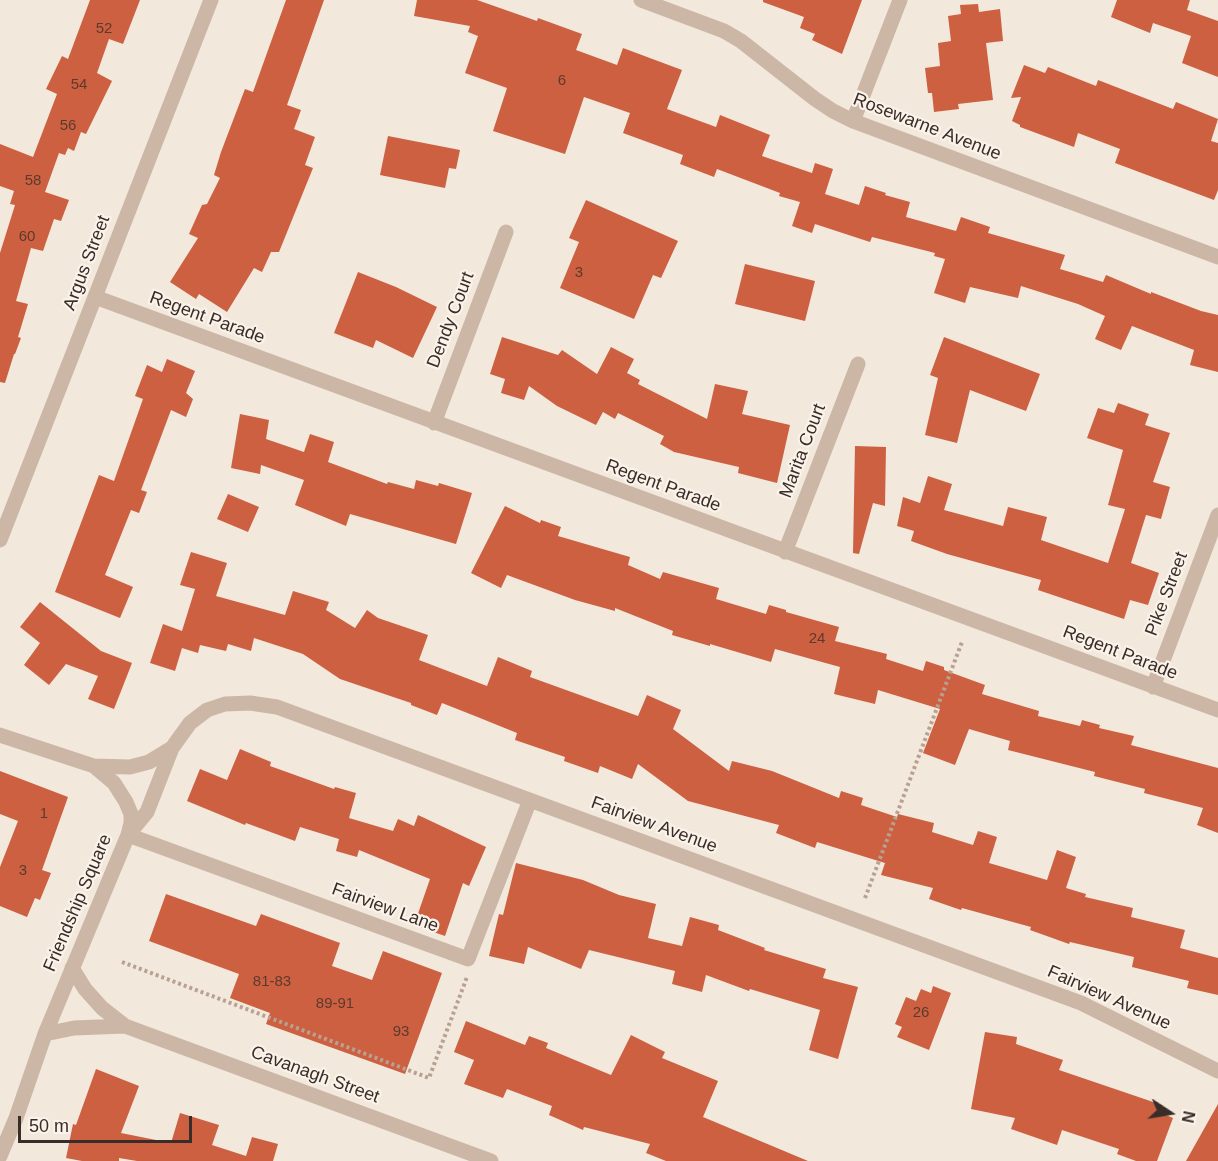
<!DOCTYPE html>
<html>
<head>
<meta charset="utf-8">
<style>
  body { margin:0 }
  #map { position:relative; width:1218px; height:1161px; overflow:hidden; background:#f3e8dc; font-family:Arial,sans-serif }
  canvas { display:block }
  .north { position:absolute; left:1140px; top:1083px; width:60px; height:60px; -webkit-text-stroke:4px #fbf2e9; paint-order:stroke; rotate:102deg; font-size:16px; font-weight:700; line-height:24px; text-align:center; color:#382d28 }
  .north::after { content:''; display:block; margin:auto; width:21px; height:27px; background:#382d28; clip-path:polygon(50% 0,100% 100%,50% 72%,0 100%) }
  .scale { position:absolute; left:18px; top:1116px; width:174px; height:27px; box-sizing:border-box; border:3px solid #382d28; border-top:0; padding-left:8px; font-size:18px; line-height:21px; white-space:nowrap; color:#382d28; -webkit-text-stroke:4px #fbf2e9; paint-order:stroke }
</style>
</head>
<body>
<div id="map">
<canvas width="1218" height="1161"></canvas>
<div class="north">N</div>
<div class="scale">50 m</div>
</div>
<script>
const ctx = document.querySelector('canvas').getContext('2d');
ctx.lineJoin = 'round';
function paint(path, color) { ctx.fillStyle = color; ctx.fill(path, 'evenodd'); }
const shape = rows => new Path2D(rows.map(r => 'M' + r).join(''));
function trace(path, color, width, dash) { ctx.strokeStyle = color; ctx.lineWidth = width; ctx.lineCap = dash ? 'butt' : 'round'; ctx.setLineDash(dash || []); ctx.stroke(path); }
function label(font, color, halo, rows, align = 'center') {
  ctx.font = font + ' Arial,sans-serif'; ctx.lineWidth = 4.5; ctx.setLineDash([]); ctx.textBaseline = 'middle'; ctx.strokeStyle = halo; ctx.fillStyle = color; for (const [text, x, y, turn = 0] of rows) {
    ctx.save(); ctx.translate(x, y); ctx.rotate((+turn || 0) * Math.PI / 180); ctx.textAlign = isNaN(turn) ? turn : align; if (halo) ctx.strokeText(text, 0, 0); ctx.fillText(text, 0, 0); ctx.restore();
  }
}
paint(shape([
  [90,0,140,0,123,44,109,39,97,73,112,81,86,134,81,132,74,151,68,148,65,155,59,153,45,192,69,200,61,221,54,219,43,251,31,248,16,301,28,304,18,337,21,338,15,354,14,354,5,383,0,382,0,253,15,205,10,204,14,191,0,186,0,144,33,157,57,94,46,89,62,56,68,59],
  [286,0,324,0,287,105,301,110,294,129,315,137,305,165,313,168,279,252,271,252,262,272,254,268,227,312,199,294,196,299,170,282,198,238,189,234,202,205,207,204,220,178,214,175,221,152,245,89,253,92],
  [417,0,477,0,537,21,538,18,582,34,576,50,617,65,623,48,682,70,667,109,716,127,720,115,770,135,762,156,812,173,815,163,833,169,825,194,859,205,865,186,886,193,885,195,910,202,906,217,956,231,961,217,990,227,988,233,1065,255,1060,269,1103,282,1106,275,1151,294,1151,292,1201,311,1218,315,1218,372,1190,365,1194,350,1132,326,1121,350,1095,339,1105,316,1078,304,1021,286,1018,298,970,287,965,303,934,293,945,259,934,256,935,253,872,237,870,242,815,224,812,233,792,226,800,202,779,196,780,193,717,169,714,177,680,164,683,155,623,133,630,113,584,97,565,154,493,131,507,88,465,73,478,36,468,32,470,26,414,16],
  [763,0,862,0,842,54,812,40,815,34,800,28,804,17,763,2],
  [1117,0,1190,0,1187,10,1218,21,1218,77,1182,63,1191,36,1153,23,1150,33,1111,17],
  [978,4,979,12,1000,9,1003,41,986,43,993,100,958,104,959,109,934,112,932,93,928,93,925,68,940,66,938,43,951,41,948,16,961,14,960,5],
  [1024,65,1045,73,1048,67,1096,86,1098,80,1173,109,1176,102,1218,119,1211,141,1218,143,1218,190,1214,200,1115,163,1120,149,1078,133,1074,147,1020,127,1020,125,1012,121,1021,97,1011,98],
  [388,136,460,150,456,169,449,168,445,188,380,175],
  [586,200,678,241,661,278,653,275,634,319,560,288,579,242,569,238],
  [745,264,815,281,805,321,735,304],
  [358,272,396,287,437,307,413,358,376,340,373,348,334,333],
  [502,337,558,355,562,350,597,374,611,347,634,359,627,373,640,380,638,384,707,419,715,384,748,391,742,414,790,425,777,483,738,473,739,467,674,452,660,444,664,436,618,413,615,419,603,412,596,425,557,406,529,386,524,400,501,393,505,379,490,374],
  [944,337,1040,374,1026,411,970,390,957,443,925,435,938,378,930,375],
  [167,359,195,371,186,393,193,399,186,417,171,410,141,490,147,492,139,513,131,510,105,575,133,587,120,618,55,592,99,475,114,481,143,399,135,396,147,365,162,372],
  [1118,403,1149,414,1145,425,1170,433,1153,482,1170,487,1161,519,1146,515,1131,563,1159,573,1148,605,1130,600,1124,619,1038,590,1041,580,947,554,911,541,914,531,897,526,903,497,920,503,928,476,952,484,944,510,1003,526,1008,507,1047,517,1041,540,1108,563,1125,509,1108,505,1123,450,1087,438,1098,408,1114,413],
  [240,414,269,420,266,439,304,452,310,434,334,442,328,462,387,484,388,482,414,489,416,480,438,486,439,483,472,493,456,544,350,514,346,526,295,505,304,480,261,465,260,474,231,468],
  [855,446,886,447,885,506,873,503,859,554,853,553],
  [228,494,259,507,248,532,217,519],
  [505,506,540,523,541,520,561,527,558,536,630,557,628,565,660,579,663,572,719,588,716,599,766,614,769,605,786,610,786,612,839,627,835,641,887,654,886,659,923,671,926,661,944,667,944,670,985,685,982,694,1039,711,1038,716,1080,726,1082,720,1100,725,1099,728,1134,736,1131,745,1218,768,1218,833,1197,825,1203,808,1144,793,1145,789,1094,776,1095,772,1008,750,1010,741,969,729,955,765,923,753,940,709,878,690,875,704,834,694,840,667,775,649,771,662,710,644,710,646,672,635,673,631,615,608,615,611,575,600,507,575,501,588,471,573],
  [191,552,227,563,216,596,285,615,293,591,329,602,326,610,355,628,367,610,378,618,428,635,419,660,487,686,498,657,532,671,530,677,638,716,647,695,681,710,673,729,729,771,732,761,772,771,839,798,841,791,863,798,861,805,897,817,898,814,934,823,932,832,973,845,978,831,997,837,989,863,1047,880,1057,850,1076,857,1066,888,1086,894,1085,897,1133,908,1131,917,1185,930,1180,948,1218,958,1218,995,1187,988,1189,981,1132,967,1134,957,1070,942,1069,944,1030,930,1031,927,962,908,961,910,929,899,933,888,881,875,885,863,817,842,815,848,776,833,779,825,688,801,638,764,632,779,600,766,598,773,564,761,565,757,515,740,517,733,475,716,442,703,437,715,411,705,411,703,340,679,303,654,254,638,251,651,228,644,226,651,200,645,198,653,182,648,175,671,150,663,163,624,182,631,195,589,180,585],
  [40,602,101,651,132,663,114,709,88,699,98,676,66,664,49,685,24,665,40,643,20,627],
  [240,749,271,762,270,766,334,789,335,787,356,793,349,818,393,831,398,819,414,826,418,815,486,847,469,886,463,883,445,936,414,925,430,879,359,850,357,857,336,851,339,839,300,827,295,841,246,823,245,825,187,801,200,769,227,780],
  [0,771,68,797,42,870,51,873,40,900,35,898,27,917,0,906,0,867,18,821,0,814],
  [516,863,583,880,619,895,656,904,648,938,682,946,690,917,719,925,718,930,765,948,764,950,826,969,823,978,858,987,838,1059,809,1050,820,1010,750,989,749,991,706,975,702,992,672,984,675,971,589,950,581,969,528,947,524,964,489,956,499,914,503,915],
  [166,894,256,926,261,914,340,943,332,966,372,980,383,951,442,973,405,1074,266,1024,270,1013,230,998,239,974,149,941],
  [933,986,951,993,929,1050,897,1037,902,1027,895,1024,906,997,916,1001,921,989,931,993],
  [466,1021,525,1045,529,1036,548,1043,546,1048,611,1075,631,1035,665,1052,662,1058,718,1081,703,1117,808,1161,666,1161,646,1153,650,1144,584,1127,583,1130,549,1115,552,1106,507,1089,503,1098,464,1084,474,1060,454,1052],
  [985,1032,1017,1037,1016,1044,1063,1060,1059,1070,1162,1105,1159,1112,1173,1118,1157,1161,1136,1161,1117,1154,1119,1149,1062,1130,1057,1145,1011,1129,1015,1118,971,1109],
  [96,1069,139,1086,121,1133,171,1143,180,1113,219,1125,212,1145,246,1156,252,1137,278,1144,273,1161,137,1161,119,1158,119,1161,82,1161,66,1158,73,1124,76,1125],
  [1218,1104,1218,1161,1186,1161]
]), '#cc6041');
trace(shape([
  [865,898,962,642],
  [122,962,429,1078,467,977]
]), '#b8a191', 4, [3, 3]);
trace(shape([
  [641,0,724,31,741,41,815,99,833,111,853,121,1218,257],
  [853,121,900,0],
  [95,297,1218,710],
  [434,423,506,232],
  [0,540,211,0],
  [785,552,858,364],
  [1153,687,1218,515],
  [0,735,94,766,114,783,126,802,131,814,131,823,128,835,45,1034,16,1118,0,1156],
  [94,766,130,767,149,762,172,748],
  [530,800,468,959,128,835,147,812,172,748,190,723,207,710,225,704,250,703,277,707,1081,1003,1218,1071],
  [72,968,85,989,102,1008,125,1026,491,1161],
  [45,1034,74,1028,125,1026]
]), '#ccb7a7', 15);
label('15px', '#5d3a2e', null, [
  ["52",104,29],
  ["6",562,81],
  ["54",79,85],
  ["56",68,126],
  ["58",33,181],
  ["60",27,237],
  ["3",579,273],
  ["24",817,639],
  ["1",44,814],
  ["3",23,871],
  ["81-83",272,982],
  ["89-91",335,1004],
  ["26",921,1013],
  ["93",401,1032]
]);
label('18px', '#382d28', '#fbf2e9', [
  ["Rosewarne Avenue",927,127,21],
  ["Argus Street",87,263,-69],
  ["Regent Parade",207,318,20],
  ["Dendy Court",451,320,-69],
  ["Marita Court",803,451,-69],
  ["Regent Parade",663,486,20],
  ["Pike Street",1167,594,-69],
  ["Regent Parade",1120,653,21],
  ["Fairview Avenue",654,825,20],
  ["Friendship Square",78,903,-67],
  ["Fairview Lane",385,908,20],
  ["Fairview Avenue",1109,998,24],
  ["Cavanagh Street",315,1075,20]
]);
</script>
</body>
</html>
